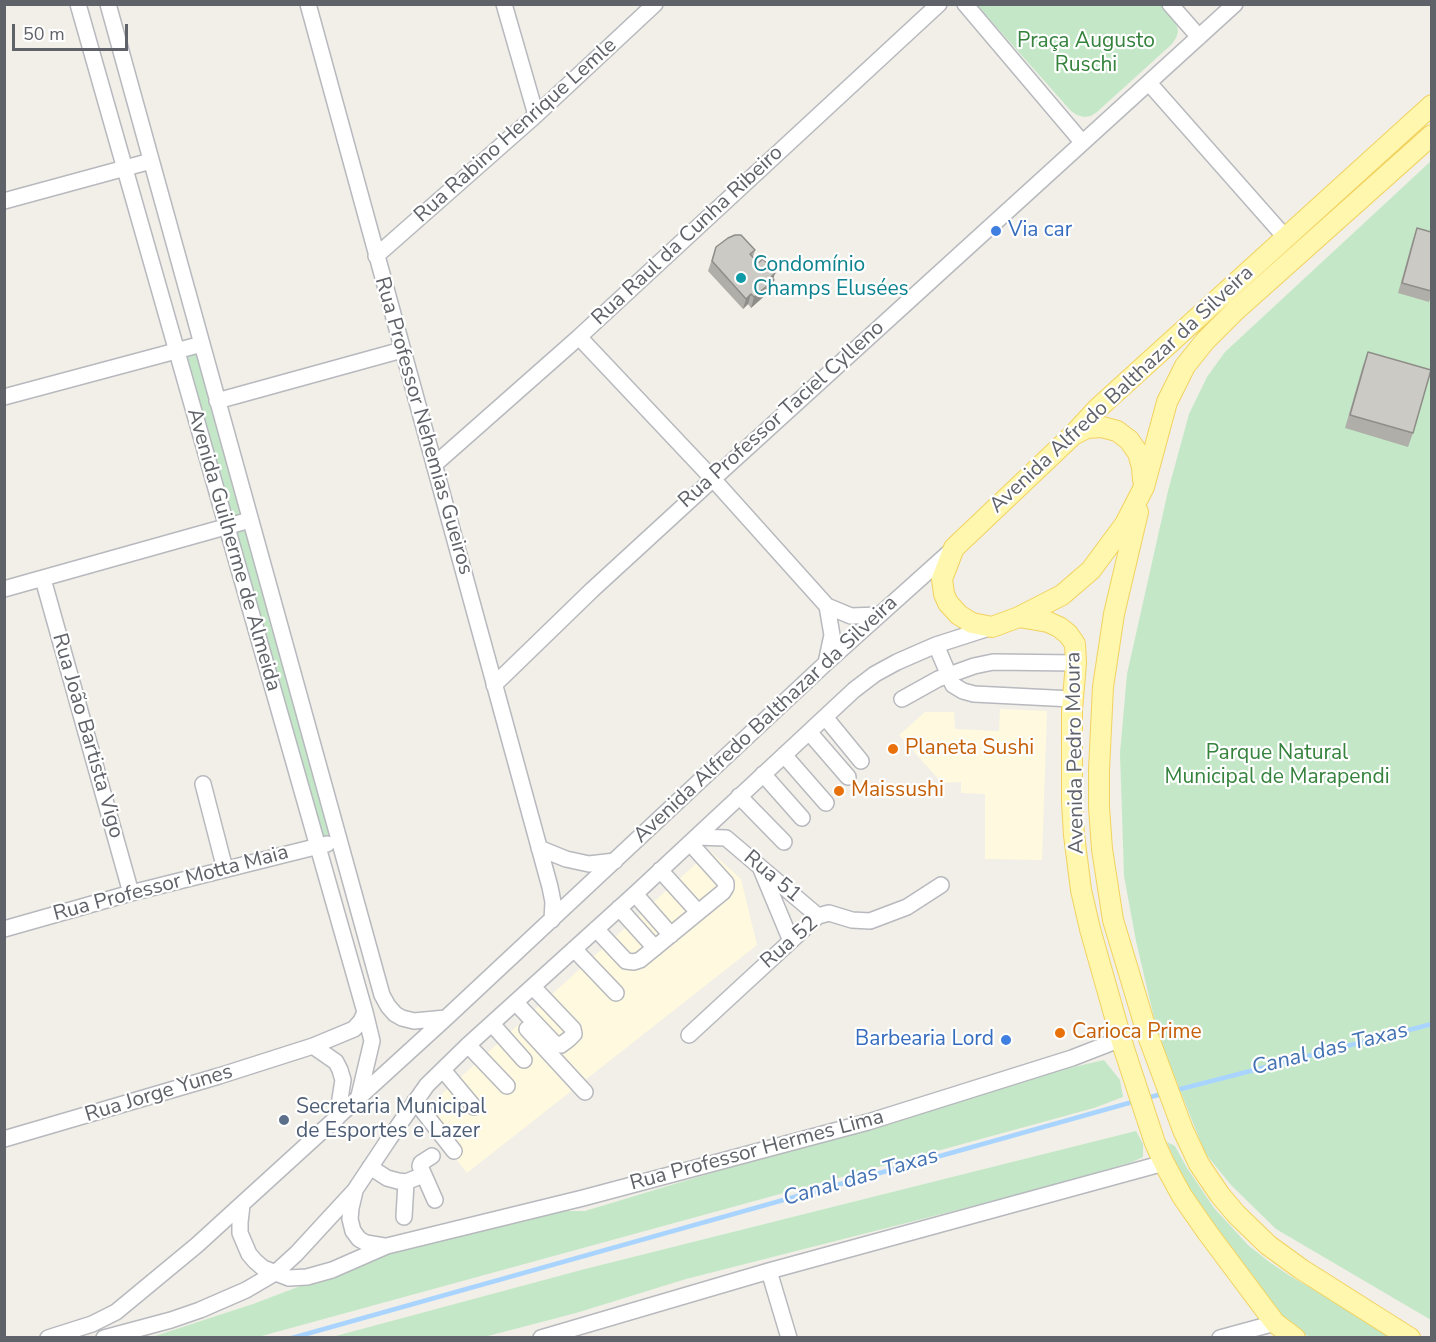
<!DOCTYPE html>
<html>
<head>
<meta charset="utf-8">
<style>
  body { margin:0 }
  #map { position:relative; width:1436px; height:1342px; overflow:hidden; background:#f1efe7; font-family:"Nunito Sans",sans-serif }
  canvas { display:block }
  .frame { position:absolute; inset:0; border:6px solid #5f6268; pointer-events:none }
  .scale { position:absolute; left:12px; top:24px; width:116px; height:27px; box-sizing:border-box; border:3px solid #5f6268; border-top:0; padding-left:8px; font-size:18px; line-height:21px; white-space:nowrap; color:#5f6268; -webkit-text-stroke:4px #fff; paint-order:stroke }
</style>
</head>
<body>
<div id="map">
<canvas width="1436" height="1342"></canvas>
<div class="frame"></div>
<div class="scale">50 m</div>
</div>
<script>
const ctx = document.querySelector('canvas').getContext('2d');
ctx.lineJoin = 'round';
function paint(path, color) { ctx.fillStyle = color; ctx.fill(path, 'evenodd'); }
const shape = rows => new Path2D(rows.map(r => 'M' + r).join(''));
function trace(path, color, width, dash) { ctx.strokeStyle = color; ctx.lineWidth = width; ctx.lineCap = dash ? 'butt' : 'round'; ctx.setLineDash(dash || []); ctx.stroke(path); }
function label(font, color, halo, rows, align = 'center') {
  ctx.font = font + ' "Nunito Sans",sans-serif'; ctx.lineWidth = 4.5; ctx.setLineDash([]); ctx.textBaseline = 'middle'; ctx.strokeStyle = halo; ctx.fillStyle = color; for (const [text, x, y, turn = 0] of rows) {
    ctx.save(); ctx.translate(x, y); ctx.rotate((+turn || 0) * Math.PI / 180); ctx.textAlign = isNaN(turn) ? turn : align; if (halo) ctx.strokeText(text, 0, 0); ctx.fillText(text, 0, 0); ctx.restore();
  }
}
paint(shape([
  [1000,709,1047,711,1042,860,985,859,985,794,961,793,961,782,942,783,899,735,925,712,954,712,955,729,999,731],
  [710,851,741,879,757,945,467,1173,425,1120,443,1093]
]), '#fef9df');
paint(shape([
  [977,5,1161,5,1173,18,1177,24,1178,32,1176,38,1172,44,1097,112,1091,116,1084,117,1077,115,1071,111],
  [1431,161,1431,1320,1276,1229,1231,1185,1205,1153,1158,1035,1136,941,1124,876,1120,753,1127,674,1168,491,1189,414,1207,377,1225,352],
  [202,344,339,841,318,846,176,350],
  [1104,1060,1120,1080,1123,1097,1094,1108,258,1337,149,1338,253,1304,385,1254,487,1230,545,1211,585,1211,1022,1079],
  [1136,1131,1143,1144,1143,1157,1132,1162,1044,1188,686,1279,576,1313,484,1337,332,1337,585,1269],
  [1167,1142,1175,1146,1187,1168,1214,1208,1248,1245,1268,1261,1290,1276,1396,1337,1311,1338,1303,1333,1280,1313,1258,1290,1219,1242,1178,1168]
]), '#c4e8c7');
trace(shape([
  [1173,1091,1432,1024],
  [1144,1099,1165,1093],
  [292,1338,1136,1101]
]), '#a9d4ff', 4.5);
const minor = shape([
  [78,4,365,1012,372,1041,359,1096],
  [108,4,382,995,388,1006,395,1014,402,1018,414,1021,446,1018],
  [308,4,550,887,553,902,552,920],
  [504,4,536,115],
  [965,4,1082,142],
  [1170,4,1199,37],
  [1149,83,1285,237],
  [4,201,151,161],
  [376,256,536,115,655,4],
  [579,337,713,479,827,606,851,616,879,615],
  [4,397,202,344],
  [217,401,402,350],
  [434,465,579,337,939,4],
  [43,579,131,893],
  [4,589,250,520],
  [936,645,953,685,963,691,974,694,1072,699],
  [826,663,832,635,827,606],
  [494,685,592,590,713,479,1235,4],
  [902,699,938,679,974,666,993,662,1076,663],
  [825,717,861,761],
  [809,732,848,777],
  [784,755,826,803],
  [763,774,802,818],
  [203,784,225,869],
  [739,796,784,842],
  [696,837,726,838,818,916],
  [539,848,566,859,589,864,615,861],
  [761,869,791,941],
  [660,870,698,912],
  [635,894,671,935],
  [619,908,655,948],
  [4,929,131,893,327,844],
  [596,929,626,961,634,962,640,960,723,892,726,887,726,883,690,843],
  [574,949,616,993],
  [516,1003,554,1043,561,1045,569,1039,574,1034,573,1029,533,987],
  [492,1024,524,1060],
  [527,1029,585,1092],
  [689,1035,818,916,829,913,852,920,870,921,907,907,941,885],
  [468,1045,507,1086],
  [313,1046,336,1062,340,1070,343,1080,337,1118],
  [443,1070,474,1107],
  [415,1101,454,1151],
  [4,1139,219,1076,313,1046,354,1029,361,1021,365,1012],
  [432,1156,421,1163,420,1166,435,1200],
  [370,1167,387,1178,398,1181,406,1182,423,1175],
  [355,1191,351,1208,350,1219,353,1231,359,1239,366,1243,384,1246],
  [242,1205,240,1222,240,1233,249,1254,255,1261,263,1268,289,1278,307,1277,332,1270,387,1246,583,1198,868,1122,1072,1058,1121,1039],
  [404,1217,406,1182],
  [769,1271,789,1338],
  [48,1338,92,1324,116,1312,197,1245,446,1018,826,663,953,549],
  [104,1338,171,1320,200,1310,246,1290,275,1273,296,1254,355,1190,389,1139,427,1085,468,1045,635,894,854,690,875,674,897,662,936,645,992,627],
  [541,1338,769,1271,1164,1163],
  [1220,1338,1275,1323]
]);
const major = shape([
  [1432,105,1097,409,1073,435,954,548,942,579,944,594,948,603,959,615,972,623,992,627,1019,617,1062,595,1091,570,1125,524,1144,487,1167,402,1185,366,1205,341,1236,310,1432,135],
  [1075,434,1087,428,1102,427,1117,431,1129,440,1138,453,1142,467,1143,480],
  [1138,512,1114,614,1103,687,1099,770,1099,807,1102,849,1113,920,1148,1036,1183,1130,1199,1164,1220,1195,1236,1214,1268,1245,1301,1269,1410,1338],
  [1019,617,1048,622,1059,627,1068,634,1075,644,1076,663,1072,710,1072,802,1074,835,1081,890,1090,929,1124,1049,1155,1143,1164,1163,1182,1196,1207,1232,1275,1323,1295,1338]
]);
trace(minor, '#b7b9be', 18);
trace(major, '#f2d25f', 22);
trace(minor, '#fff', 15);
trace(major, '#fff7ae', 20);
paint(shape([
  [1417,228,1431,232,1431,296,1429,302,1398,293,1413,239],
  [716,247,755,250,753,257,774,280,770,291,751,308,748,304,743,309,708,271],
  [1368,352,1413,433,1408,447,1345,428,1363,365]
]), '#afaea9');
paint(shape([
  [775,273,770,291,751,308,754,297,771,277],
  [751,294,748,304,743,309,746,299]
]), '#8f8d89');
const building = shape([
  [1417,228,1431,232,1431,291,1402,283,1417,228],
  [735,235,741,235,755,250,750,254,758,263,763,259,775,273,771,277,774,280,754,297,751,294,746,299,712,261,716,247,728,238,735,235],
  [1368,352,1431,370,1413,433,1350,415,1368,352]
]);
paint(building, '#cccac4');
trace(building, '#8f8d89', 1.5);
for (const [x, y, r, color] of [
  [996,231,6,"#3f7fe0"],
  [741,278,6,"#0f9aa8"],
  [893,749,6,"#e8710a"],
  [839,791,6,"#e8710a"],
  [1060,1033,6,"#e8710a"],
  [1006,1040,6,"#3f7fe0"],
  [284,1120,6,"#5c6f8a"]
]) { const dot = new Path2D(); dot.arc(x, y, r, 0, 2 * Math.PI); ctx.fillStyle = color; ctx.fill(dot); trace(dot, '#fff', 2); }
label('21px', '#34823c', '#fff', [
  ["Praça Augusto",1086,42],
  ["Ruschi",1086,66],
  ["Parque Natural",1277,754],
  ["Municipal de Marapendi",1277,778]
]);
label('21px', '#5f6268', '#fff', [
  ["Rua Rabino Henrique Lemle",516,131,-42],
  ["Rua Raul da Cunha Ribeiro",688,236,-43],
  ["Avenida Alfredo Balthazar da Silveira",1122,390,-43],
  ["Rua Professor Taciel Cylleno",782,415,-42],
  ["Rua Professor Nehemias Gueiros",423,426,74],
  ["Avenida Guilherme de Almeida",233,550,74],
  ["Avenida Alfredo Balthazar da Silveira",766,720,-43],
  ["Rua João Bartista Vigo",87,736,74],
  ["Avenida Pedro Moura",1076,753,-91],
  ["Rua 51",772,877,40],
  ["Rua Professor Motta Maia",171,884,-15],
  ["Rua 52",790,943,-41],
  ["Rua Jorge Yunes",159,1094,-17],
  ["Rua Professor Hermes Lima",757,1151,-15]
]);
label('21px', '#366cbe', '#fff', [
  ["Via car",1008,231],
  ["Barbearia Lord",994,1040,"right"]
], 'left');
label('21px', '#0d838f', '#fff', [
  ["Condomínio",753,266],
  ["Champs Elusées",753,290]
], 'left');
label('21px', '#c56008', '#fff', [
  ["Planeta Sushi",905,749],
  ["Maissushi",851,791],
  ["Carioca Prime",1072,1033]
], 'left');
label('21px', '#4e5e75', '#fff', [
  ["Secretaria Municipal",296,1108],
  ["de Esportes e Lazer",296,1132]
], 'left');
label('italic 22px', '#4372b3', '#fff', [
  ["Canal das Taxas",1330,1050,-14],
  ["Canal das Taxas",861,1178,-16]
]);
</script>
</body>
</html>
